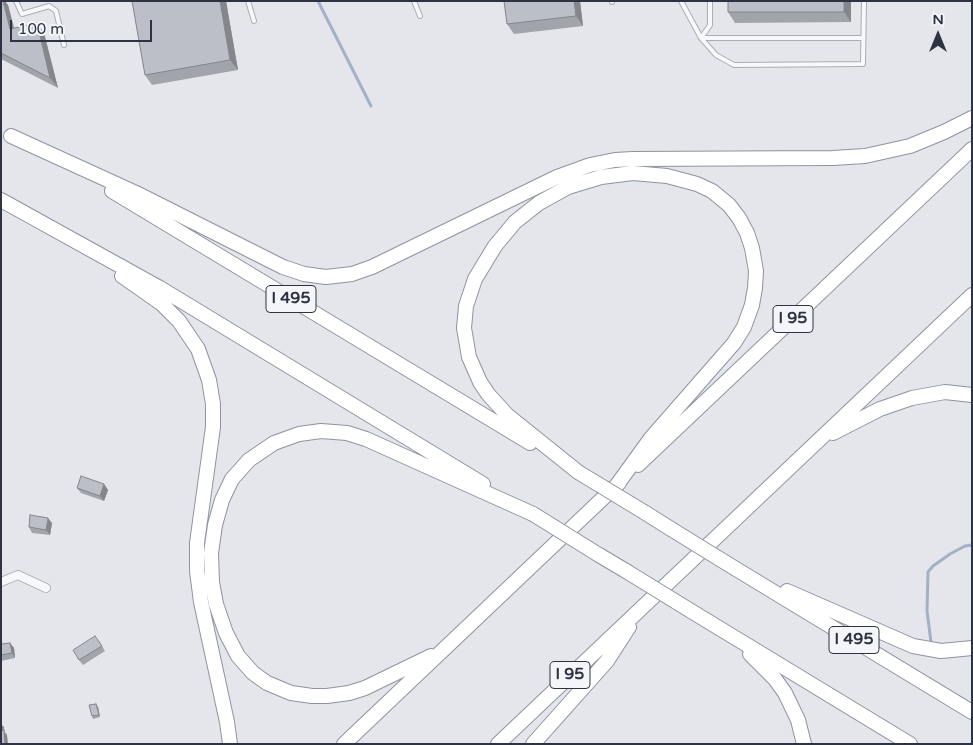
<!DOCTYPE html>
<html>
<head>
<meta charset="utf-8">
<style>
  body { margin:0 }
  #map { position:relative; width:973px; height:745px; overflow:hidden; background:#e4e6eb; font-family:"Varela Round",sans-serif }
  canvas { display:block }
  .frame { position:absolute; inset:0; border:2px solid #2d3342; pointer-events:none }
  .north { position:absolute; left:913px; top:10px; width:50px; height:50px; -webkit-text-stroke:4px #f4f5f8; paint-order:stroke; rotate:0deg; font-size:14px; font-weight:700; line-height:20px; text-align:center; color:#2d3342 }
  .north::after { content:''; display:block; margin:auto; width:18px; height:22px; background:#2d3342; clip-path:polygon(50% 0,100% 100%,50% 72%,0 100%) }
  .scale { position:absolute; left:10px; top:20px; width:142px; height:22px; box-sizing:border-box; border:2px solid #2d3342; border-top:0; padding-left:6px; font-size:15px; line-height:18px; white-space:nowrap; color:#2d3342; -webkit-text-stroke:4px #f4f5f8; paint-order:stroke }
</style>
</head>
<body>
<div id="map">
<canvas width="973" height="745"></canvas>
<div class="frame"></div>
<div class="north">N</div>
<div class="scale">100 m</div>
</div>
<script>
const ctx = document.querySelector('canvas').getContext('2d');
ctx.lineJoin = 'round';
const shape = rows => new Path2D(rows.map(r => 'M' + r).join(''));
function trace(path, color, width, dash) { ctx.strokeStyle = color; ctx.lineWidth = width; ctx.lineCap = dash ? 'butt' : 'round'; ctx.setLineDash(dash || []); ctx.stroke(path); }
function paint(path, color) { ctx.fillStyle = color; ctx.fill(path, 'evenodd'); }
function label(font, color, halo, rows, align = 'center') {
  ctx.font = font + ' "Varela Round",sans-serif'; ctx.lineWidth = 4; ctx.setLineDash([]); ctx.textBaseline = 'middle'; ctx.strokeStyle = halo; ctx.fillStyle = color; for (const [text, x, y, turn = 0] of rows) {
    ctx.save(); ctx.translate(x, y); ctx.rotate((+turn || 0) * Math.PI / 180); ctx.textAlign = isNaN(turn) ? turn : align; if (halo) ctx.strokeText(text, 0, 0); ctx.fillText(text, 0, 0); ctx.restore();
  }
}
trace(shape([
  [318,1,371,106],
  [931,642,927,611,928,572,933,566,950,554,965,546,972,545]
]), '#a3b1c7', 3);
const lane = shape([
  [16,1,22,14,49,6,56,11,64,45],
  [248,1,254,21],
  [414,1,420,16],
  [612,1,612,2],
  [681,1,701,38,716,55,734,65,863,64,864,1],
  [701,38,863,38],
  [701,38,710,25,710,1]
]);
const street = shape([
  [1,582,18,575,46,588]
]);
const highway = shape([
  [11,136,136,193,283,267,304,274,326,277,352,274,372,267,557,177,590,165,615,160,633,159,833,158,865,156,910,146,944,132,972,118],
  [112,191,530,443],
  [1,200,160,288,483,484],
  [122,276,162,304,179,321,198,349,209,380,213,404,213,427,197,543,197,571,201,602,227,722,230,744],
  [833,433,880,409,912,398,945,392,972,395],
  [638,465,972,149],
  [578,472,507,415,488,394,480,382,469,357,464,328,466,306,475,279,495,246,515,222,539,203,568,187,601,177,633,173,667,176,697,184,712,191,729,205,739,218,747,233,752,248,756,271,755,288,752,305,744,327,734,343,651,438,614,489],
  [644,512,671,529],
  [599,555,626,571],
  [736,569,972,712],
  [787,591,913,646,941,651,972,648],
  [691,611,910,744],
  [750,654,775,679,785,693,798,720,804,744],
  [431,656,365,688,349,693,327,696,312,696,291,693,267,683,253,673,238,656,226,633,216,604,212,582,211,553,215,525,222,500,232,479,249,460,274,443,299,434,321,431,347,433,366,439,533,514],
  [344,744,619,483],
  [498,744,972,295],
  [533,744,607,661,629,627]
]);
trace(lane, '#a9adb5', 6);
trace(street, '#a9adb5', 10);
trace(highway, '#8d93a0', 16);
trace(lane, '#f7f8f9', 4);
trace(street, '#f7f8f9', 8);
trace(highway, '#fff', 14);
const highwayBridge = shape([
  [578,472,644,512],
  [533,514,599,555],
  [671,529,736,569],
  [626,571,691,611]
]);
trace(highwayBridge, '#8d93a0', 16, []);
trace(highwayBridge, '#fff', 14);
paint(shape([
  [1,1,8,5,14,28,44,33,58,88,1,59],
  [132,1,226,1,238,70,152,85,145,75],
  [504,1,580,1,583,26,514,34,507,24],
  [851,1,851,22,735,23,728,12],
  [104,484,108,490,104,501,81,493,77,488],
  [52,523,50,535,32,533,29,527],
  [1,641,2,644,10,643,14,648,15,658,1,661],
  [99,641,105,651,83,665,79,660],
  [98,707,100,717,93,719,92,716]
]), '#a2a4ab');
paint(shape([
  [3,1,5,1,8,5,17,40,10,29],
  [220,1,226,1,238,70,230,60],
  [574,1,580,1,583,26,576,16],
  [844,1,851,1,851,22,844,12],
  [37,23,44,33,58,88,50,78],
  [104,484,108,490,104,501,100,496],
  [48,518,52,523,50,535,46,530],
  [10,643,14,648,15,658,12,653],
  [96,704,98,707,100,717,99,715],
  [1,724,4,727,4,731,7,735,8,744,5,744,1,731]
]), '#84868b');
const building = shape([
  [1,1,3,1,10,29,37,23,50,78,1,53,1,1],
  [132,1,220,1,230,60,145,75,132,1],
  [504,1,574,1,576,16,507,24,504,1],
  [728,1,844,1,844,12,728,12,728,1],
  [81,476,104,484,100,496,77,488,81,476],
  [30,515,48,518,46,530,29,527,30,515],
  [95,636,102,646,79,660,73,650,95,636],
  [10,643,12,653,1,655,1,644,10,643],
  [96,704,99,715,92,716,89,705,96,704],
  [4,730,5,744,1,744,1,731,4,730]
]);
paint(building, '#bcbfc7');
trace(building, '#84868b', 1);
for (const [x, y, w] of [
  [291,299,50],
  [793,319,40],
  [854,640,50],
  [570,675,40]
]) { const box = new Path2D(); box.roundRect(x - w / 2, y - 13.5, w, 27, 4); ctx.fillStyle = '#f4f5f8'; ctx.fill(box); trace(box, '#2d3342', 1); }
label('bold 16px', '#2d3342', null, [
  ["I 495",291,299],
  ["I 95",793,319],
  ["I 495",854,640],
  ["I 95",570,675]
]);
</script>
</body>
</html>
